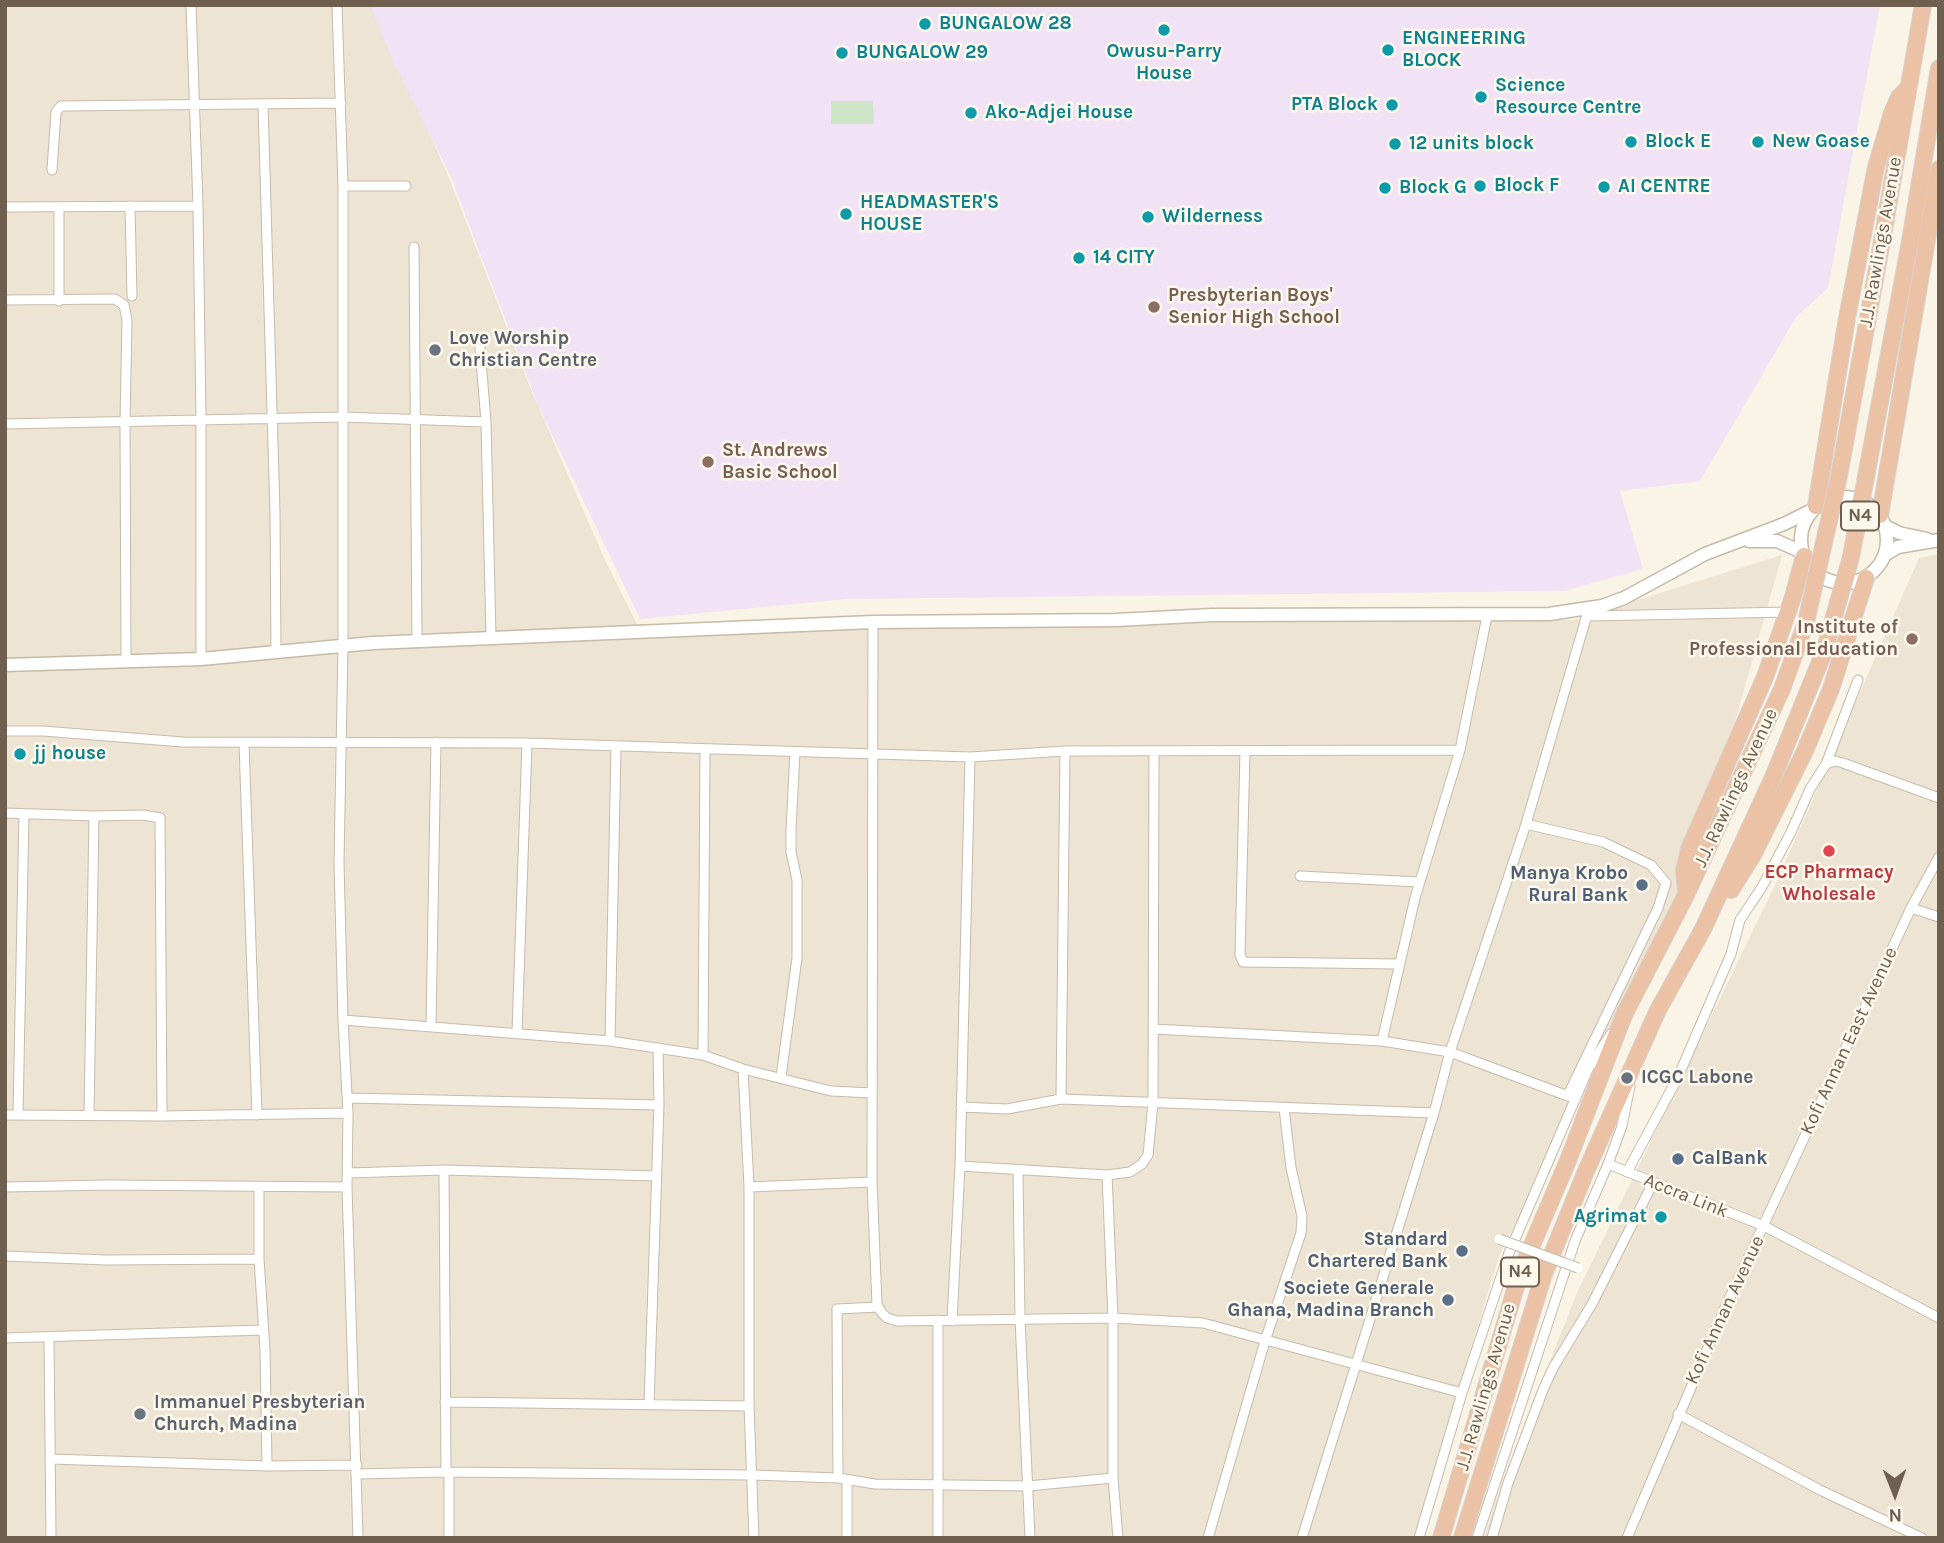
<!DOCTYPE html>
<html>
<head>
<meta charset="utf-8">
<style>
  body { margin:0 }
  #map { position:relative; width:1944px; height:1543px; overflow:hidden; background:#f9f4e6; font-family:Karla,sans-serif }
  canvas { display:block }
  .frame { position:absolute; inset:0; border:7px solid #6f5f4f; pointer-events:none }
  .north { position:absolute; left:1860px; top:1459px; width:70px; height:70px; -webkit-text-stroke:5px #fcf8ec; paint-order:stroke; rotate:179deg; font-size:19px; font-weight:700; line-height:28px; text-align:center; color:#6f5f4f }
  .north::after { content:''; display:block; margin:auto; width:24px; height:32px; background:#6f5f4f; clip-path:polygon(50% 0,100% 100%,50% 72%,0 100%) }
</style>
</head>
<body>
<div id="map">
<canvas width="1944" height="1543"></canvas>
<div class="frame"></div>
<div class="north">N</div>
</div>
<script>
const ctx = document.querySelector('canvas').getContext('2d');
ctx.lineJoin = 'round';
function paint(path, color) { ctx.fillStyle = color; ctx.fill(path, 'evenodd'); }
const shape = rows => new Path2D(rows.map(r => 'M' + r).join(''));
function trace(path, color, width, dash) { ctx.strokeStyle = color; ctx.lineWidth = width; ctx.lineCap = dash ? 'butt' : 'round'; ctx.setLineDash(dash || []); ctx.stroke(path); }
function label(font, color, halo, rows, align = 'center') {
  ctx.font = font + ' Karla,sans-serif'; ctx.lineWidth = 5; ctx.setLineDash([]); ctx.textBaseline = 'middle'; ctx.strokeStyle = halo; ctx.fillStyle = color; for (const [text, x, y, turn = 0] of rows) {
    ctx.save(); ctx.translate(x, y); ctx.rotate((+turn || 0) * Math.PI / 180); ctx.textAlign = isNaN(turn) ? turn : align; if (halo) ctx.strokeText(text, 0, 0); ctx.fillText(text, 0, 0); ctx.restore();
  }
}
paint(shape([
  [5,5,373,5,449,178,532,392,604,558,641,632,1214,610,1573,620,1782,555,1686,895,1499,1256,1414,1538,5,1538],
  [1939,554,1939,1538,1484,1538,1502,1482,1576,1295,1777,881,1919,558]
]), '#ede4d4');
paint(shape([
  [370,5,1880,5,1828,288,1796,317,1700,481,1620,491,1643,569,1564,591,846,599,640,619,537,403,451,177,393,61]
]), '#f1e3f5');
paint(shape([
  [831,101,873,101,874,124,831,124]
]), '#cfe5c7');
const street = shape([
  [191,5,198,206,201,421,201,659],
  [337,5,343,186,343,645,339,863,343,1020,348,1113,347,1187,358,1538],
  [263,105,275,512,276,651],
  [52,170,56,112,61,106,341,103],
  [343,186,406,186],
  [130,206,132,296],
  [5,207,198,206],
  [414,247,417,641],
  [5,300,115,299,124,305,127,320,125,422,126,661],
  [59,301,59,207],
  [480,348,486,422,491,637],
  [5,424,343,417,486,422],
  [1589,616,1789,612],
  [873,622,872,1182,877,1304,881,1312,887,1318,897,1321,1113,1318,1203,1323,1462,1393],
  [5,731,43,731,183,742,527,743,970,757,1065,751,1460,750],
  [244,744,257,1115],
  [1245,751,1240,955,1243,962,1398,964],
  [970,757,960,1166,1107,1175],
  [1826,764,1835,761,1843,763,1939,798],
  [5,813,94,816,143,815,160,818,162,1116],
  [1526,824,1603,842,1651,865,1666,883,1658,908,1568,1095],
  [1300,876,1420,882],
  [1911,908,1939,917],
  [343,1020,610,1041,703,1055,743,1069,831,1091,872,1093],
  [431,1026,436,742],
  [1153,1029,1382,1041,1450,1052,1576,1099],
  [517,1033,527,743],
  [610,1041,616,747],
  [1382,1041,1415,898,1460,750,1487,616],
  [703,1055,705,749],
  [743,1069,749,1187,749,1406,754,1538],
  [781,1077,797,958,797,880,791,852,791,830,795,752],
  [348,1098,659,1105],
  [1061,1099,1065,751],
  [961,1107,1007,1109,1061,1099,1434,1113],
  [5,1115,162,1116,348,1113],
  [18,1115,24,814],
  [89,1115,94,816],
  [1608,1164,1764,1226,1939,1318],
  [444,1170,446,1472],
  [1018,1170,1020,1319,1030,1538],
  [1627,1172,1678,1077,1731,954,1740,920,1762,887,1791,832,1810,789,1826,764,1858,680],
  [348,1173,444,1170,656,1176],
  [5,1187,108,1185,347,1187],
  [749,1187,872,1182],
  [259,1188,259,1259,265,1350,267,1466],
  [5,1256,106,1260,259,1259],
  [938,1320,938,1538],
  [952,1321,960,1166],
  [5,1338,263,1330],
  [49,1338,51,1538],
  [445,1402,749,1406],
  [649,1404,659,1105,658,1048],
  [1678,1414,1820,1490,1922,1538],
  [50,1459,267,1466,357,1465],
  [357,1474,446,1472,753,1475,838,1478,875,1484,1028,1486,1113,1478],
  [838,1478,837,1309,878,1307],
  [449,1538,449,1472],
  [847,1538,847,1481],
  [1118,1538,1113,1478,1113,1318,1107,1175,1130,1172,1142,1164,1148,1155,1153,1103,1154,751],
  [1208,1538,1265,1341,1301,1233,1302,1216,1291,1168,1284,1108],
  [1302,1538,1434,1113,1450,1052,1526,824,1589,608],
  [1419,1538,1462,1393,1509,1253,1589,1067,1611,1034],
  [1477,1538,1575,1241,1608,1164,1622,1126,1630,1086],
  [1492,1538,1508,1483,1543,1390,1553,1368,1592,1304,1653,1183],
  [1627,1538,1724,1310,1911,908,1939,857]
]);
const secondary = shape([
  '1801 540a43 43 0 1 1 86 0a43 43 0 1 1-86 0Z',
  [1885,526,1899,533,1927,539],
  [1749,541,1777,541,1802,552],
  [1886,554,1898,547,1939,540],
  [5,665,201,659,373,643,873,622,1116,620,1212,615,1549,614,1602,606,1624,598,1705,554,1784,524,1810,511]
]);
const highway = shape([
  [1882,241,1923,5],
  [1909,247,1939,68],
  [1816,506,1847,318,1876,167,1892,113,1899,97,1908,88],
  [1880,515,1939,169],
  [1731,890,1753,855,1804,753,1831,689,1866,578],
  [1686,892,1684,871,1689,849,1765,677,1793,597,1804,556],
  [1441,1538,1520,1273,1567,1163,1624,1015,1686,895,1747,764],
  [1462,1538,1544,1274,1586,1171,1658,1010,1703,929,1774,775]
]);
trace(street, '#c6bbac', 11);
trace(secondary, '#c6baa8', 15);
trace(highway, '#d7d2ce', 18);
trace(street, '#fff', 9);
trace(secondary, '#fff', 12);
trace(highway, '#ebc2a5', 16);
const streetBridge = shape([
  [1499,1239,1578,1268]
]);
const highwayBridge = shape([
  [1747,764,1782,689,1806,622,1839,476,1882,241],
  [1774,775,1824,652,1851,557,1909,247]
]);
trace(streetBridge, '#c6bbac', 11, []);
trace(highwayBridge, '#d7d2ce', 18, []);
trace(streetBridge, '#fff', 9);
trace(highwayBridge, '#ebc2a5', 16);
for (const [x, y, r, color] of [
  [925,24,7,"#0f9aa8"],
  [1164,30,7,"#0f9aa8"],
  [1388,50,7,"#0f9aa8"],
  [842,53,7,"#0f9aa8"],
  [1481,97,7,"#0f9aa8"],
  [1392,105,7,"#0f9aa8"],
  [971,113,7,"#0f9aa8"],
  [1631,142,7,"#0f9aa8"],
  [1758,142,7,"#0f9aa8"],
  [1395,144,7,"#0f9aa8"],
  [1480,186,7,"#0f9aa8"],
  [1604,187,7,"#0f9aa8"],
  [1385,188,7,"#0f9aa8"],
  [846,214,7,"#0f9aa8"],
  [1148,217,7,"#0f9aa8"],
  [1079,258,7,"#0f9aa8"],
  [1154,307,7,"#8d6e63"],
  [435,350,7,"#6b7280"],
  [708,462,7,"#8d6e63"],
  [1912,639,7,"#8d6e63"],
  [20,754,7,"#0f9aa8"],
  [1829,851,7,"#e0444e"],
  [1642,885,7,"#5c6f8a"],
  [1627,1078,7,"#6b7280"],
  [1678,1159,7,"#5c6f8a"],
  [1661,1217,7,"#0f9aa8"],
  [1462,1251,7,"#5c6f8a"],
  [1448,1300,7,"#5c6f8a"],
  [140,1414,7,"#6b7280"]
]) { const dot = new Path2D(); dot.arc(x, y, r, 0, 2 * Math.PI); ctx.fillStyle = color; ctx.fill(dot); trace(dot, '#fcf8ec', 2.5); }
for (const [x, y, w] of [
  [1860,516,38],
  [1520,1272,38]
]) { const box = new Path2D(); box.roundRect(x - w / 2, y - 14.5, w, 29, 5); ctx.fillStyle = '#fcf8ec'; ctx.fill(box); trace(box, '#6f5f4f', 2); }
label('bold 18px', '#6f5f4f', null, [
  ["N4",1860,516],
  ["N4",1520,1272]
]);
label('bold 19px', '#0d838f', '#fcf8ec', [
  ["BUNGALOW 28",939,24],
  ["ENGINEERING",1402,39],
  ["BLOCK",1402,61],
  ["Owusu-Parry",1164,52,"center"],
  ["House",1164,74,"center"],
  ["BUNGALOW 29",856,53],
  ["Science",1495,86],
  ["Resource Centre",1495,108],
  ["PTA Block",1378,105,"right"],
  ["Ako-Adjei House",985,113],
  ["Block E",1645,142],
  ["New Goase",1772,142],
  ["12 units block",1409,144],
  ["Block F",1494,186],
  ["AI CENTRE",1618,187],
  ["Block G",1399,188],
  ["HEADMASTER'S",860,203],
  ["HOUSE",860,225],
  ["Wilderness",1162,217],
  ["14 CITY",1093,258],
  ["jj house",34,754],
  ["Agrimat",1647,1217,"right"]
], 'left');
label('19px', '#6f5f4f', '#fcf8ec', [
  ["J.J. Rawlings Avenue",1881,242,-80],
  ["J.J. Rawlings Avenue",1736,788,-65],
  ["Kofi Annan East Avenue",1849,1041,-65],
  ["Accra Link",1686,1196,22],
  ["Kofi Annan Avenue",1725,1310,-65],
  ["J.J. Rawlings Avenue",1486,1387,-74]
]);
label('bold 19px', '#785e54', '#fcf8ec', [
  ["Presbyterian Boys'",1168,296],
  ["Senior High School",1168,318],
  ["St. Andrews",722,451],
  ["Basic School",722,473],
  ["Institute of",1898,628,"right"],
  ["Professional Education",1898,650,"right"]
], 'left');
label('bold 19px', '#5b616d', '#fcf8ec', [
  ["Love Worship",449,339],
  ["Christian Centre",449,361],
  ["ICGC Labone",1641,1078],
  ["Immanuel Presbyterian",154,1403],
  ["Church, Madina",154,1425]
], 'left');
label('bold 19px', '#be3a42', '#fcf8ec', [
  ["ECP Pharmacy",1829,873],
  ["Wholesale",1829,895]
]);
label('bold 19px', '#4e5e75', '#fcf8ec', [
  ["Manya Krobo",1628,874],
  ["Rural Bank",1628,896],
  ["CalBank",1692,1159,"left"],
  ["Standard",1448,1240],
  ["Chartered Bank",1448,1262],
  ["Societe Generale",1434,1289],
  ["Ghana, Madina Branch",1434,1311]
], 'right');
</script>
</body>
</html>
